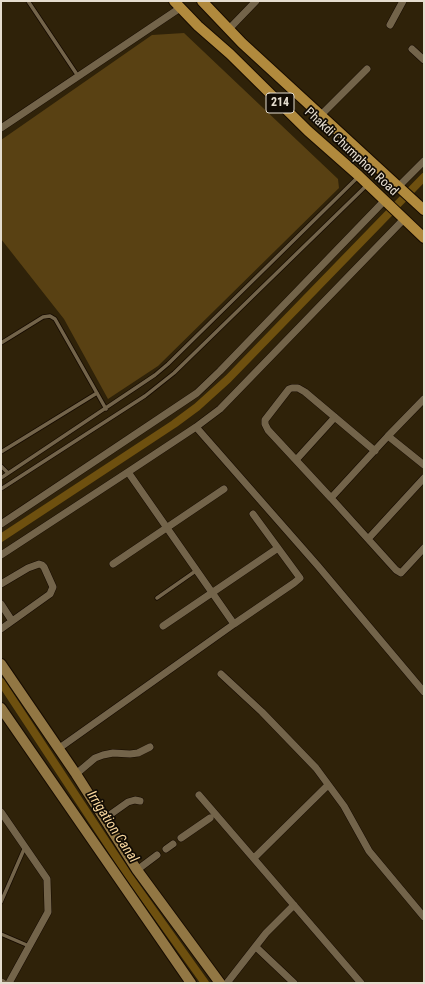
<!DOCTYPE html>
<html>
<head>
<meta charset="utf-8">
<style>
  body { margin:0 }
  #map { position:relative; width:425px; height:984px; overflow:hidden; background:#2f2209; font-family:"Roboto Condensed",sans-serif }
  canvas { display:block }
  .frame { position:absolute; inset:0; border:2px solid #e5ddcf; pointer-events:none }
</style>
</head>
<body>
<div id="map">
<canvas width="425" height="984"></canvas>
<div class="frame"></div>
</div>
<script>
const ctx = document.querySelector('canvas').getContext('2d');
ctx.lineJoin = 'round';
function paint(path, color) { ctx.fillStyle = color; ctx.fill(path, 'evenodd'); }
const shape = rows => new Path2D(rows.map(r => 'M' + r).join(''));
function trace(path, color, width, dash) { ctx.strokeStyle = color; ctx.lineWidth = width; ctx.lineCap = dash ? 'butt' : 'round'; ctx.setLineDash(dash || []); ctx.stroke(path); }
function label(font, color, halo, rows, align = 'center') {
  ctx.font = font + ' "Roboto Condensed",sans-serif'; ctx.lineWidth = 3.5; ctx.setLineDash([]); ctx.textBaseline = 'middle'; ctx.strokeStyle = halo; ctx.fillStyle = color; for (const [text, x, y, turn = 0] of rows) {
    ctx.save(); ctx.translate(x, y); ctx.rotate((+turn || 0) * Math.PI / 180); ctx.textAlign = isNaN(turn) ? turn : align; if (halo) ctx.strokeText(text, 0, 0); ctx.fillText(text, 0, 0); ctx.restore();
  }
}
paint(shape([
  [184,33,338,179,339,188,158,366,108,399,64,319,1,239,1,140,152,35]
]), '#594113');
trace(shape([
  [1,538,174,424,197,407,228,379,424,177],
  [1,682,128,875,205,983]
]), '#6e500f', 8);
const lane = shape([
  [28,1,78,76],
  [1,343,43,317,50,316,55,319,106,409],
  [1,452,97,393],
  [1,466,8,473],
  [1,478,155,375,168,364,358,177],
  [1,489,145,396,174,373,367,185],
  [157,598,197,570],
  [1,902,25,847],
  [1,934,29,946]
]);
const street = shape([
  [390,25,403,1],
  [229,29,256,1],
  [412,49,424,60],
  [320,116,367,69],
  [1,128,180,8],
  [399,186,424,161],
  [424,399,388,436,424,465],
  [196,427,318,566,424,692],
  [388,436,331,498,396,570,401,573,424,548],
  [296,460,335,417],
  [331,498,268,430,265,424,265,420,289,389,292,388,298,388,305,392,375,451],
  [1,524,197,393,220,371,385,200],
  [368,539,424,478],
  [1,555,128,472,196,427,220,409,404,219],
  [113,564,224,489],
  [1,584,28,568,39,564,42,565,44,567,53,587,50,594,1,629],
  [1,604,12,621],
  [234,624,294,583,300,578,253,514],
  [163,626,278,548],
  [221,674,262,712,316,768,344,806,369,851,424,917],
  [58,749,234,624,128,472],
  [76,774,95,758,103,755,113,753,130,754,138,753,150,747],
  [199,795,361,983],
  [1,812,47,879,48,912,9,983],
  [104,819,128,802,135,800,140,801],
  [181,838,210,818],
  [166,849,173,844],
  [254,858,328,785],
  [137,870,157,855],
  [256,947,294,983],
  [1,982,3,983],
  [227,983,266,933,294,905]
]);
const secondary = shape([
  [1,664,76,774,137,870,220,983],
  [1,708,191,983]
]);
const primary = shape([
  [174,1,198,26,230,54,308,131,359,176,424,238],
  [202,1,242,43,424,210]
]);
trace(lane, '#160b00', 5);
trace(street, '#160b00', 8);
trace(secondary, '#160b00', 12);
trace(primary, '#160b00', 12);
trace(lane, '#73644a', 3.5);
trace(street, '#73644a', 7);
trace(secondary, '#927744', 10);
trace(primary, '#b18a3d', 10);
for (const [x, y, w] of [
  [280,103,28]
]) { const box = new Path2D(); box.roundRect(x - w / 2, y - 10, w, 20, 3); ctx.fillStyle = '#120c04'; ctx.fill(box); trace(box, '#e5ddcf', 1); }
label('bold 12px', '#e5ddcf', null, [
  ["214",280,103]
]);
label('13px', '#e5ddcf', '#120c04', [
  ["Phakdi Chumphon Road",351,152,43]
]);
label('italic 14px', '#fbd99f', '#120c04', [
  ["Irrigation Canal",112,827,57]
]);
</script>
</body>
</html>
